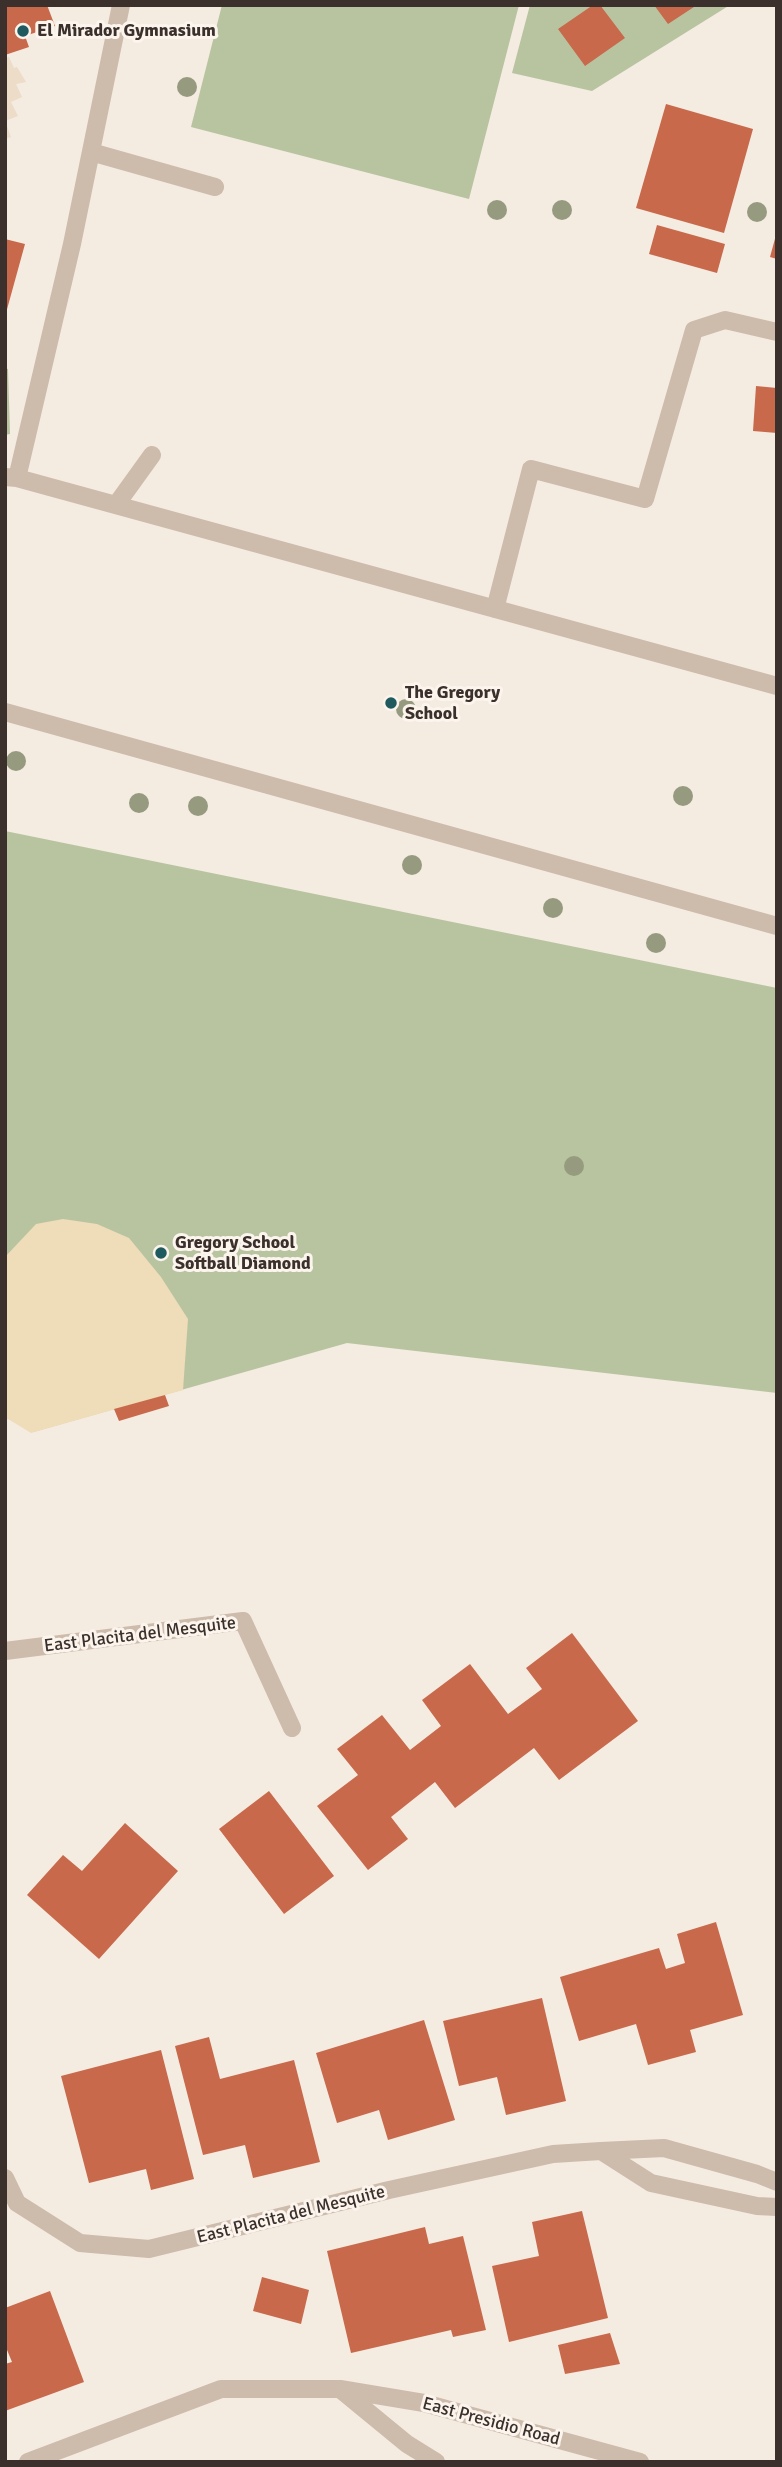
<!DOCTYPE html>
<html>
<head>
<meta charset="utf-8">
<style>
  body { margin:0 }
  #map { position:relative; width:782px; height:2467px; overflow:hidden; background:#f4ebe1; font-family:Signika,sans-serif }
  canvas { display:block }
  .frame { position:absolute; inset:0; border:7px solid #3b302b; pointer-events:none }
</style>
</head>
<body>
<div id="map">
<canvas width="782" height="2467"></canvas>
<div class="frame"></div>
</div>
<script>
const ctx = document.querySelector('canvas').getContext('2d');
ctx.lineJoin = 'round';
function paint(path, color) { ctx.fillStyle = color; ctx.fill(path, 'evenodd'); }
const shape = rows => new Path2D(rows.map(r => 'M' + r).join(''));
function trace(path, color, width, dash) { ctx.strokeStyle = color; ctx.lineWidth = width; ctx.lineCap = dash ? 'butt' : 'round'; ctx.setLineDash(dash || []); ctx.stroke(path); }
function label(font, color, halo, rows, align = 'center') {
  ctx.font = font + ' Signika,sans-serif'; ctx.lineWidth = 6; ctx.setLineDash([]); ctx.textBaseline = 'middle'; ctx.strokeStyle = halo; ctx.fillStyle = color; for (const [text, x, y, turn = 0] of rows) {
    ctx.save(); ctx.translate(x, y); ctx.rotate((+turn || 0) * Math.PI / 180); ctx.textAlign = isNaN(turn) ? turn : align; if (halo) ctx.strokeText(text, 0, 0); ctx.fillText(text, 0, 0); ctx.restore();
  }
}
paint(shape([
  [222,5,519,5,469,199,191,127],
  [530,5,730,5,592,91,512,73],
  [5,368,8,369,10,434,5,435],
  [5,831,777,988,777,1393,347,1343,33,1432,5,1417]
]), '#b8c4a0');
paint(shape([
  [63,1219,97,1224,129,1238,161,1277,188,1319,183,1390,31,1433,5,1417,5,1257,36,1224]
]), '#efdcb8');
paint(shape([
  [9,57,14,68,17,67,26,82,16,84,22,97,11,102,18,116,5,121,11,137,5,139,5,58]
]), '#ecdcc8');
paint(shape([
  [5,5,47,5,55,26,25,36,29,47,5,55],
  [593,5,600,5,625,38,585,66,558,29],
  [654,5,697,5,668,24],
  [666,104,753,129,724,233,636,208],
  [657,225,725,244,717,273,649,254],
  [776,235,777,235,777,259,770,257],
  [5,239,25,244,6,313,5,313],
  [756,386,777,388,777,433,753,431],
  [165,1395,169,1406,119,1421,114,1409],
  [572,1633,638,1721,559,1780,534,1748,455,1808,435,1782,391,1817,408,1839,368,1870,317,1806,358,1775,337,1749,382,1715,410,1750,441,1726,422,1700,470,1664,508,1714,542,1689,526,1668],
  [269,1791,334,1876,284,1914,219,1829],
  [125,1823,178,1871,99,1959,27,1895,63,1855,82,1871],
  [716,1922,743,2015,690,2030,696,2052,648,2065,636,2024,579,2041,560,1977,659,1948,666,1969,685,1963,677,1934],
  [542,1998,566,2101,506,2115,497,2077,459,2086,443,2021],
  [424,2020,455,2120,388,2140,379,2110,337,2123,316,2053],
  [209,2037,220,2079,294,2060,320,2162,253,2178,245,2145,203,2155,175,2046],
  [161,2050,194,2179,151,2190,146,2169,89,2183,61,2076],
  [582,2211,608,2318,509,2342,492,2266,539,2256,532,2222],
  [425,2227,429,2244,463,2236,486,2330,453,2337,451,2330,351,2353,327,2251],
  [262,2277,309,2290,301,2324,253,2311],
  [50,2291,84,2382,5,2411,5,2364,12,2362,5,2345,5,2308],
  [610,2333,620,2364,565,2374,558,2345]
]), '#c8694b');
trace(shape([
  [91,152,215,187],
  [5,477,17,478,777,686],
  [17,478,72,244,121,5],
  [116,505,152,455],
  [495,609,531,469,645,499,694,330,725,320,777,332],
  [5,712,777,926],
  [5,1651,243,1621,292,1728],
  [5,2178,17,2203,80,2243,149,2249,389,2190,553,2154,601,2151],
  [777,2182,757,2174,664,2148,601,2151,651,2183,757,2206,777,2207],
  [340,2389,407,2444,436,2462],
  [28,2462,221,2389,340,2389,424,2403,640,2462]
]), '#cdbbac', 18);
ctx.fillStyle = '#969b7f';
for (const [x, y] of [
  [187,87],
  [497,210],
  [562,210],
  [757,212],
  [406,709],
  [16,761],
  [683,796],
  [139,803],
  [198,806],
  [412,865],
  [553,908],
  [656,943],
  [574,1166]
]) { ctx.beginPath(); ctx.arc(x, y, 10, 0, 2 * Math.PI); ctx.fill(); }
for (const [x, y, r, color] of [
  [23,31,7,"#1f5a5e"],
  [391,703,7,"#1f5a5e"],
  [161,1253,7,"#1f5a5e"]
]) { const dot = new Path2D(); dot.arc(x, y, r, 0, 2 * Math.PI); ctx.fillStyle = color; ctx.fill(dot); trace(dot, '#fbf5ee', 2.5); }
label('bold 18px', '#3b302b', '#fbf5ee', [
  ["El Mirador Gymnasium",37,31],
  ["The Gregory",405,693],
  ["School",405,714],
  ["Gregory School",175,1243],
  ["Softball Diamond",175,1264]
], 'left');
label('18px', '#3b302b', '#fbf5ee', [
  ["East Placita del Mesquite",140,1635,-7],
  ["East Placita del Mesquite",291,2215,-14],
  ["East Presidio Road",491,2422,15]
]);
</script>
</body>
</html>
